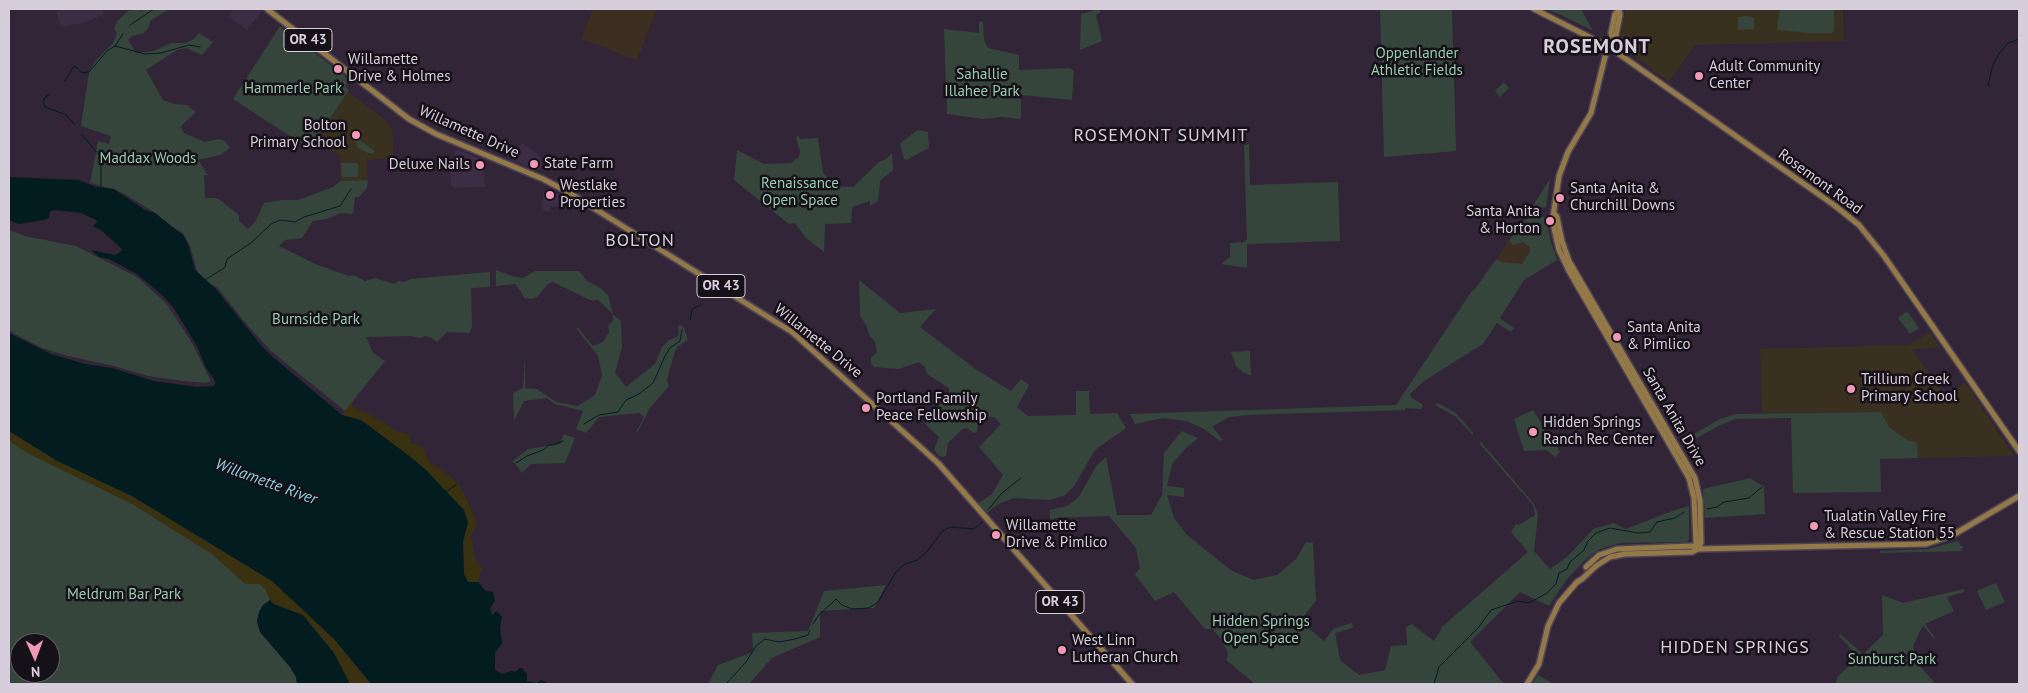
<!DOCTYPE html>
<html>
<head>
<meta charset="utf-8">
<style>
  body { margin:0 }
  #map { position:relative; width:2028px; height:693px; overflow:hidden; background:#312537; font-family:"PT Sans",sans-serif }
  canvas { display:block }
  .frame { position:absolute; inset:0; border:10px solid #d6ceda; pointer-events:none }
  .north { position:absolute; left:10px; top:633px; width:50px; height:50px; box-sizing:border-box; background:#161019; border:1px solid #635c66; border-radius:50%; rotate:178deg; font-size:14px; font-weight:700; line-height:20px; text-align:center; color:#d6ceda }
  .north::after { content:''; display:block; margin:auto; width:18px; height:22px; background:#f09ab5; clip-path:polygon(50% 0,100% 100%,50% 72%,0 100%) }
</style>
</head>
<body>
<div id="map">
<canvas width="2028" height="693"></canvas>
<div class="frame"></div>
<div class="north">N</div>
</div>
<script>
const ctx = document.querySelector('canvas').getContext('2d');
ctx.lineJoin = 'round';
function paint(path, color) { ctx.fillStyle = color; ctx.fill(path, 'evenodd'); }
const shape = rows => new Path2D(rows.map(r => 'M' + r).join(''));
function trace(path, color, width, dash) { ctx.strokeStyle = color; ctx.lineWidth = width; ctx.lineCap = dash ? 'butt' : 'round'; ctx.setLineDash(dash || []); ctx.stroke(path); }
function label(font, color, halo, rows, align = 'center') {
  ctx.font = font + ' "PT Sans",sans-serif'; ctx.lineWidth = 5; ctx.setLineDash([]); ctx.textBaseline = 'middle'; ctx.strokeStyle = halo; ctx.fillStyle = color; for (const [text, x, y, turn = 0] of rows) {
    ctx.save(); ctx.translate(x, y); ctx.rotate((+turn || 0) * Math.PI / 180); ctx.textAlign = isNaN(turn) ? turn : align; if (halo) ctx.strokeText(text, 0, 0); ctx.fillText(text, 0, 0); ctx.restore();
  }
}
paint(shape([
  [63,9,102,9,104,14,87,22,61,27,56,12],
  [233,9,261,9,263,10,247,30,228,17],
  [522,143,539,155,542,165,540,169,536,170,512,160],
  [455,150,459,150,483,160,485,187,456,188,451,186,449,164,455,157,454,153],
  [548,188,562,196,560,206,550,207,550,211,542,211,543,193]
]), '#3c2c44');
paint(shape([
  [593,9,657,9,637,60,581,39],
  [1520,223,1547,241,1523,276,1497,259]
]), '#3c2f21');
paint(shape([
  [1626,9,1843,9,1844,41,1695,45,1669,82,1618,44],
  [348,92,384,119,392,129,394,158,367,160,368,180,341,181,340,156,316,141],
  [1930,332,1940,348,1912,349,1945,396,1965,382,2014,456,1918,458,1917,444,1907,440,1897,433,1889,427,1881,412,1762,413,1760,349,1908,345]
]), '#3a3020');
paint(shape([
  [135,9,169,9,150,21,149,27,144,33,132,36,128,40,136,53,153,51,172,43,186,43,194,39,199,33,213,42,202,55,186,48,177,50,146,70,163,100,174,104,187,105,196,112,182,125,181,128,184,133,205,142,219,139,225,141,230,148,220,155,198,160,208,175,204,175,205,198,216,198,220,200,239,215,239,221,248,229,255,222,264,203,282,200,298,200,333,187,341,181,368,180,367,188,359,197,355,197,353,214,341,213,327,219,313,221,302,238,285,240,279,246,315,264,349,276,354,275,365,281,375,278,394,284,399,281,405,282,410,279,490,272,490,287,471,288,472,327,469,333,447,332,437,342,432,338,425,336,420,338,411,336,366,337,373,353,385,361,345,411,271,351,248,326,217,287,208,283,197,271,190,246,183,233,165,222,157,214,126,195,113,189,90,183,98,141,109,144,111,136,81,126,89,72,96,60,113,43,117,33,114,29,117,21,128,11],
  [1098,9,1101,12,1096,15,1102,41,1080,50,1081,14],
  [1380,9,1452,9,1456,151,1384,157],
  [1546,9,1581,9,1593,31,1559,14],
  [1780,9,1834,9,1834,30,1832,33,1810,33,1777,30],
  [1746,16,1754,18,1754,29,1738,30,1738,17],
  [983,21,984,40,988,48,1019,55,1019,70,1070,68,1074,71,1072,100,1021,95,1021,119,1002,117,983,119,947,114,944,29,979,33,979,22],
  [280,26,350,80,345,87,349,90,310,149,233,99],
  [1504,82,1509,88,1500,97,1495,91],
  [918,130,928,132,929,148,906,160,904,159,900,143],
  [798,135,800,139,818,138,823,173,834,186,853,187,879,162,886,159,892,153,893,170,880,181,878,201,870,206,870,201,852,207,851,223,825,224,824,252,806,238,795,223,789,224,734,180,737,150,764,164,791,163,799,157,800,151,796,138],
  [354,136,375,151,373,153,368,153,358,148,356,142,353,142],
  [1249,144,1250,185,1338,182,1340,241,1247,244,1247,268,1221,264,1230,257,1230,243,1244,242,1247,239,1244,145],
  [341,163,358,163,358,177,342,177],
  [1550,179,1546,207,1531,209],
  [1531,217,1544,217,1546,219,1551,242,1557,260,1524,280,1500,318,1514,328,1511,332,1497,323,1483,344,1424,381,1410,394,1411,397,1423,405,1421,409,1405,408,1405,410,1248,415,1229,417,1212,427,1223,440,1220,441,1204,429,1186,421,1163,418,1135,424,1130,414,1396,405,1471,292,1475,289,1494,262,1497,259,1502,262,1522,264,1530,252,1530,247,1523,242,1513,245,1509,241,1522,225,1520,223],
  [9,230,25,236,76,246,137,277,166,303,192,343,211,381,206,383,183,381,148,376,114,366,68,356,42,348,15,334,9,330],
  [496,270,515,277,523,278,535,271,579,271,587,281,602,289,608,295,613,314,621,321,622,347,615,373,626,387,655,364,662,347,669,340,677,337,679,332,678,326,681,325,684,328,688,340,677,347,674,354,667,380,669,386,650,408,637,433,636,432,644,417,639,413,599,417,586,433,576,429,583,411,555,404,547,398,524,401,514,421,513,393,523,388,525,357,525,388,537,389,556,402,578,406,595,395,602,375,598,356,576,328,578,328,593,346,603,342,609,332,608,326,613,321,613,314,598,300,590,300,553,282,548,284,537,297,531,299,524,298,520,290,515,284,496,286],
  [859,280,900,313,936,309,920,327,977,370,1011,391,1021,379,1029,385,1017,407,1028,416,1076,415,1076,391,1089,391,1090,414,1117,413,1126,428,1095,450,1074,486,1065,495,1050,500,1014,498,998,504,987,513,978,503,992,494,1003,475,979,447,1001,424,994,417,979,417,977,432,974,433,967,428,962,429,948,443,946,456,943,457,939,456,934,450,939,437,926,425,926,421,949,393,949,388,927,374,925,367,919,362,899,369,874,367,871,363,871,358,877,352,875,342,869,335,867,327,860,315],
  [1907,311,1919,328,1910,334,1898,318],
  [1250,351,1251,376,1243,372,1236,366,1231,352],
  [1438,403,1457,414,1473,433,1473,435,1455,416,1435,405],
  [1533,410,1560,452,1555,457,1546,450,1524,451,1514,419],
  [1881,412,1889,427,1897,433,1907,440,1917,443,1918,458,1880,459,1881,492,1793,493,1791,418,1735,419,1718,426,1683,446,1680,442,1720,419,1736,414],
  [9,431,197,536,334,639,371,684,350,684,334,653,270,600,263,605,259,612,257,621,260,632,290,667,296,677,297,684,9,684],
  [20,643,50,643,50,673,20,673],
  [1182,431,1198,438,1185,449,1172,464,1167,486,1184,488,1184,497,1167,495,1174,518,1186,534,1232,571,1254,580,1277,575,1296,559,1306,542,1313,543,1316,601,1300,621,1324,641,1333,629,1352,623,1353,628,1335,633,1340,660,1359,675,1385,670,1391,646,1407,645,1406,627,1412,624,1434,641,1443,626,1528,552,1511,532,1516,524,1519,525,1535,515,1533,505,1479,443,1481,442,1534,504,1538,514,1534,551,1550,569,1568,556,1593,529,1614,523,1626,529,1672,511,1689,506,1689,539,1687,542,1621,543,1600,549,1586,559,1567,579,1549,606,1520,592,1470,642,1504,684,1255,684,1226,660,1228,656,1227,651,1220,638,1213,629,1205,629,1174,592,1155,601,1135,574,1140,568,1136,548,1109,516,1053,518,1055,521,1050,518,1050,510,1067,506,1078,498,1097,465,1106,457,1117,515,1151,515,1162,495,1164,453],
  [564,434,575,438,565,463,531,464,522,473,513,461,528,449,560,444],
  [1750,478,1764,487,1765,514,1705,518,1703,489],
  [1958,541,1961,546,1963,546,1963,549,1960,549,1963,551,1880,553,1880,551,1928,549],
  [1996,583,2005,602,1986,610,1977,591],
  [886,585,874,608,820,611,820,637,772,658,749,684,708,684,718,665,753,652,752,633,808,631,824,591],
  [1964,589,1964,592,1947,597,1954,611,1925,624,1935,638,1934,639,1923,625,1913,646,1918,664,1934,682,1928,684,1836,684,1837,677,1859,657,1839,636,1840,634,1863,654,1883,635,1882,595,1903,603],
  [1538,675,1541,677,1554,684,1532,684]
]), '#36453c');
paint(shape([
  [352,402,354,407,382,421,395,431,405,433,410,436,411,443,423,447,430,463,453,478,462,489,477,523,471,536,474,555,478,565,482,568,478,582,468,582,464,574,463,542,466,526,447,493,418,463,380,434,361,420,342,415],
  [9,431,57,461,132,496,272,581,334,639,371,684,350,684,334,653,303,615,274,604,270,600,265,589,259,584,245,584,213,555,134,505,27,453,9,441]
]), '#3a3111');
paint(shape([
  [9,177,79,180,96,187,114,189,145,210,155,213,184,236,189,247,195,270,215,288,260,344,274,358,342,415,361,420,408,455,426,470,464,510,468,522,463,542,464,574,468,582,478,582,486,591,493,592,495,601,490,608,492,615,497,611,502,617,500,627,502,643,495,653,495,670,502,674,512,671,516,672,519,668,522,668,527,674,527,681,537,683,541,680,550,684,371,684,334,639,272,581,132,496,57,461,9,431,9,333,51,354,85,364,112,368,154,381,197,387,214,386,215,384,214,379,206,368,197,346,173,307,162,295,137,274,109,259,99,257,91,250,115,255,123,250,102,231,93,226,97,222,96,220,81,213,54,210,50,212,49,218,44,220,19,224,11,221,9,219],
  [270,600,274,604,303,615,334,653,350,684,297,684,296,677,290,667,260,632,257,621,259,612,263,605]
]), '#031c20');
trace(shape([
  [130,25,154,9],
  [115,46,145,54,161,53,189,45,200,47],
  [65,81,73,67,76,67,82,73,89,72,107,51,115,46,123,34],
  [1988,86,1992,68,1998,55,2008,43,2019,39],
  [49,95,45,97,43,102,45,107,66,115,75,125],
  [82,135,101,157,101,187],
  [205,280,221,270,225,267,227,259,252,242,271,224,280,220,295,222,304,217,340,206,351,189],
  [690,320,692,309,701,305],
  [584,424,599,415,618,412,626,400,639,394,653,383,665,356,670,348,680,341,682,330],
  [516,463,527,456,543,450,549,445,553,445,563,441],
  [446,492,457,484],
  [1707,509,1717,507,1724,502,1749,498,1762,487],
  [988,510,1002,493,1021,478],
  [813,624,818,616,836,599,842,605,852,609,869,608,878,602,896,572,905,564,917,560,928,551,942,531,950,527,974,529,982,522],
  [726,684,746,662,756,646,765,639,779,642,795,639,808,635,810,630],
  [1434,684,1439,667,1478,628,1491,610,1518,601,1529,603,1547,593,1556,584,1559,573,1567,569,1570,562,1584,550,1588,541,1596,533,1610,528,1638,533,1650,532,1657,522,1675,518,1684,512]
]), '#031c20', 1);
const major = shape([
  [267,9,409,119,436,134,543,179,568,192,792,332,938,463,1132,684],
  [1534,9,1609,47,1834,205,1859,225,1884,256,2019,451],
  [1619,9,1620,15,1616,35,1612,37,1605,57,1591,113,1568,152,1559,176,1553,217,1554,228,1559,250,1569,271,1689,478,1694,498,1696,543,1698,549],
  [1612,37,1611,33,1615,14,1619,11],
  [1554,213,1557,217,1562,241,1569,261,1695,478,1700,501,1701,543,1698,549],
  [1586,567,1599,555,1617,549,1692,546,1698,549],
  [1527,684,1539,664,1548,626,1559,603,1577,582,1582,579,1596,566,1610,557,1625,554,1692,552,1698,549,1926,544,1953,535,2019,496]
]);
trace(major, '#4e4353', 8);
trace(major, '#937848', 5);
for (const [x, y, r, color] of [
  [338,69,5,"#f09ab5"],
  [1699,76,5,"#f09ab5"],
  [356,135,5,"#f09ab5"],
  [534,164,5,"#f09ab5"],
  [480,165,5,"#f09ab5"],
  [550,195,5,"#f09ab5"],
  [1560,198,5,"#f09ab5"],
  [1550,221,5,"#f09ab5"],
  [1617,337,5,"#f09ab5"],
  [1851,389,5,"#f09ab5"],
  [866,408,5,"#f09ab5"],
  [1533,432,5,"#f09ab5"],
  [1814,526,5,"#f09ab5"],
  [996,535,5,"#f09ab5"],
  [1062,650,5,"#f09ab5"]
]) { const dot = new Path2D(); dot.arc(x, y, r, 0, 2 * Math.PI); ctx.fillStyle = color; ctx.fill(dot); trace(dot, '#161019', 2); }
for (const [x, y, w] of [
  [308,40,48],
  [721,286,48],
  [1060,602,48]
]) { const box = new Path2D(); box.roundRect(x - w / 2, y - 11.5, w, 23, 4); ctx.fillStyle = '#161019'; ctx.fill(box); trace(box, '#d6ceda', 1); }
label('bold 14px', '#d6ceda', null, [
  ["OR 43",308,40],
  ["OR 43",721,286],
  ["OR 43",1060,602]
]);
label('15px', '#98ccac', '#161019', [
  ["Oppenlander",1417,54],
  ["Athletic Fields",1417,71],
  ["Sahallie",982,75],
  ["Illahee Park",982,92],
  ["Hammerle Park",293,89],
  ["Maddax Woods",148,159],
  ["Renaissance",800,184],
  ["Open Space",800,201],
  ["Burnside Park",316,320],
  ["Meldrum Bar Park",124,595],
  ["Hidden Springs",1261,622],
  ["Open Space",1261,639],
  ["Sunburst Park",1892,660]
]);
label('15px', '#d6ceda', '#161019', [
  ["Willamette",348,60],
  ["Drive & Holmes",348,77],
  ["Adult Community",1709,67],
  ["Center",1709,84],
  ["Bolton",346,126,"right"],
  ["Primary School",346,143,"right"],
  ["State Farm",544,164],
  ["Deluxe Nails",470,165,"right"],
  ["Westlake",560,186],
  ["Properties",560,203],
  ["Santa Anita &",1570,189],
  ["Churchill Downs",1570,206],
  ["Santa Anita",1540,212,"right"],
  ["& Horton",1540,229,"right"],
  ["Santa Anita",1627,328],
  ["& Pimlico",1627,345],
  ["Trillium Creek",1861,380],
  ["Primary School",1861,397],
  ["Portland Family",876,399],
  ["Peace Fellowship",876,416],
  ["Hidden Springs",1543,423],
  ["Ranch Rec Center",1543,440],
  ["Tualatin Valley Fire",1824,517],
  ["& Rescue Station 55",1824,534],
  ["Willamette",1006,526],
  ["Drive & Pimlico",1006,543],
  ["West Linn",1072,641],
  ["Lutheran Church",1072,658]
], 'left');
label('15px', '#d6ceda', '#161019', [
  ["Willamette Drive",469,132,24],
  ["Rosemont Road",1820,182,36],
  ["Willamette Drive",818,341,39],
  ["Santa Anita Drive",1674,417,60]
]);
label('italic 16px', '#8dd1de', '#161019', [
  ["Willamette River",266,482,20]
]);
ctx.letterSpacing = '1px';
label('18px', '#d6ceda', '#161019', [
  ["ROSEMONT SUMMIT",1161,136],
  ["BOLTON",640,241],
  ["HIDDEN SPRINGS",1735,648]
]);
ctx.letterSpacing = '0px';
ctx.letterSpacing = '1px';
label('bold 20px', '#d6ceda', '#161019', [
  ["ROSEMONT",1597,47]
]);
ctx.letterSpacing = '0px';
</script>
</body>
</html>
